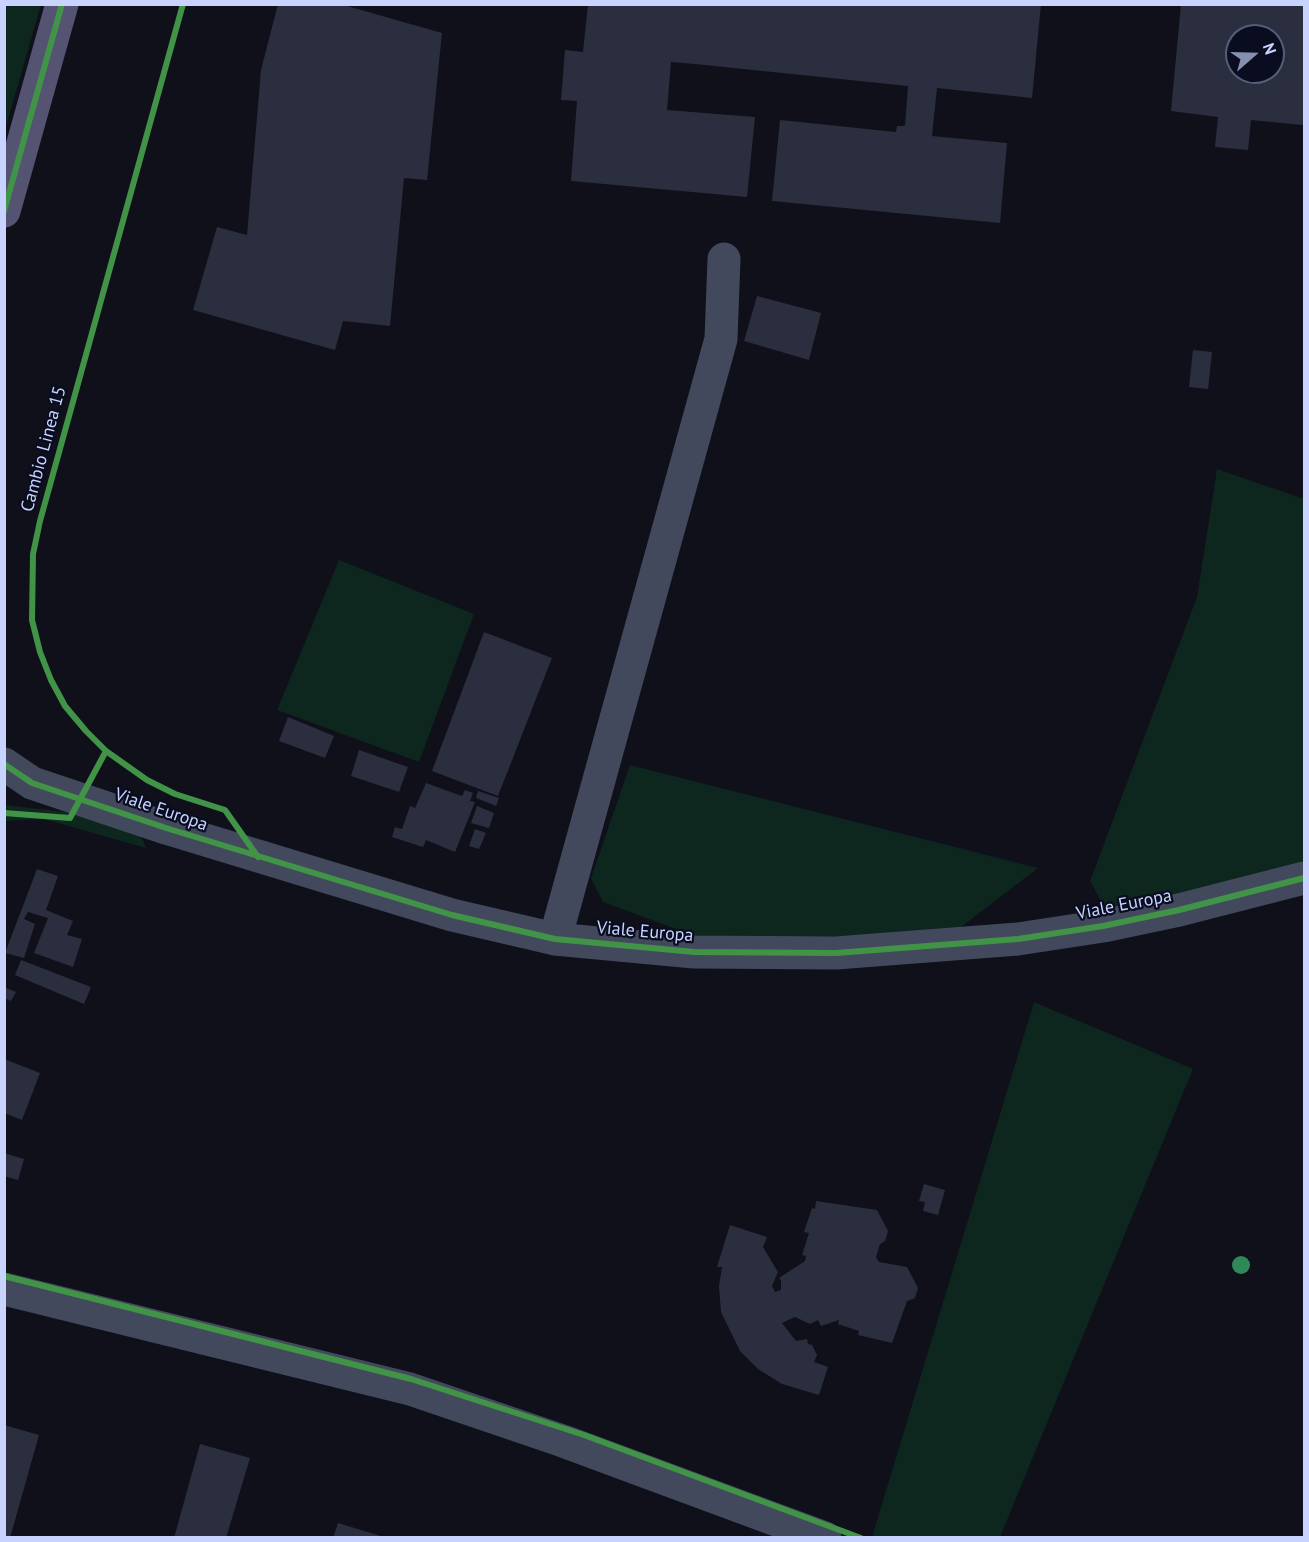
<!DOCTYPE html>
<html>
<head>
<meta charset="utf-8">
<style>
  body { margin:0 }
  #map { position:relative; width:1309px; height:1542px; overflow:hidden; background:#0f101a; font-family:"PT Sans",sans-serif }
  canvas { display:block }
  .frame { position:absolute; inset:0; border:6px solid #c8d4ff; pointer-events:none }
  .north { position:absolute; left:1225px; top:24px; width:60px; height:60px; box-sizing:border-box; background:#0a0d1f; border:2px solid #565d79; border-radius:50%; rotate:70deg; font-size:16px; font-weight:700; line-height:24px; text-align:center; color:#c8d4ff }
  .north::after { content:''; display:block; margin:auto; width:21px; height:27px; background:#878faf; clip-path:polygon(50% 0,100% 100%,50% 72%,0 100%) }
</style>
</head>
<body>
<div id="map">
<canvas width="1309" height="1542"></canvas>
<div class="frame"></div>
<div class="north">N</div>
</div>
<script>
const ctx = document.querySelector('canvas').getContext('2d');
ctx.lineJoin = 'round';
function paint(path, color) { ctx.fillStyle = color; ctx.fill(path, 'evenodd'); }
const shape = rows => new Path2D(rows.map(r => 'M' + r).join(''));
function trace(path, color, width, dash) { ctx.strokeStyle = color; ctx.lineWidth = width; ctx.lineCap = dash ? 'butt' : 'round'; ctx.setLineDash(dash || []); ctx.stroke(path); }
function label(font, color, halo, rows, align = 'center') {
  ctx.font = font + ' "PT Sans",sans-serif'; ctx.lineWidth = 4.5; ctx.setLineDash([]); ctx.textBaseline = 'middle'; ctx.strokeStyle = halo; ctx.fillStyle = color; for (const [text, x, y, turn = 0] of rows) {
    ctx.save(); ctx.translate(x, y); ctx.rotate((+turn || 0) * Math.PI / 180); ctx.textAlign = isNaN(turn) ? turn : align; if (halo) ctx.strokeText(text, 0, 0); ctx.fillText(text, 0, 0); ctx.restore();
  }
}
paint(shape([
  [5,4,41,5,5,130,4,5],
  [1217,469,1304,499,1304,868,1106,910,1090,881,1197,597],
  [339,560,474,614,419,762,277,710],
  [630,765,1038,868,952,934,703,939,603,902,591,878],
  [4,805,67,812,135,832,143,840,146,848,44,819,5,821],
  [1034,1002,1193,1069,1000,1537,872,1537]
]), '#0d261e');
paint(shape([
  [278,4,340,4,442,33,427,180,404,178,390,326,343,321,335,350,193,310,217,227,247,235,261,70],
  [588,4,1041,4,1032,98,937,88,932,136,1007,143,1000,223,772,201,780,120,896,132,897,126,905,126,908,86,695,64,671,62,667,110,755,117,747,197,571,181,577,101,561,100,565,50,583,52],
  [1181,4,1304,4,1303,125,1251,120,1248,150,1215,147,1218,117,1171,111],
  [1237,36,1273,36,1273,72,1237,72],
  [757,296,821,313,809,360,744,341],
  [1193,350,1212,352,1208,389,1189,387],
  [484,632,552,658,498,796,432,771],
  [288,717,334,736,325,758,279,741],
  [359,750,408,767,399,792,351,776],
  [426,783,462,796,465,790,473,793,470,801,475,802,455,852,426,840,423,847,392,837,395,827,402,829,410,806,415,808],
  [478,791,499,798,496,806,476,798],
  [477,806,494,813,489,828,471,823],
  [475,829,486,833,479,849,469,846],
  [37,869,58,876,46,910,73,921,67,935,82,939,73,967,34,953,48,918,28,912,24,919,35,924,24,958,5,953],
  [21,960,91,987,84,1004,15,975],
  [4,987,16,992,11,1001,4,998],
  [4,1059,40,1073,22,1120,4,1113],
  [4,1153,24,1159,18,1180,4,1176],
  [924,1184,945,1190,938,1215,923,1211,925,1202,919,1201],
  [816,1201,877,1210,888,1231,885,1241,880,1244,876,1257,879,1262,907,1267,918,1288,915,1298,907,1301,892,1343,858,1335,859,1331,838,1324,839,1320,821,1326,818,1320,810,1324,795,1317,782,1323,796,1341,807,1339,808,1344,812,1345,817,1355,814,1362,828,1367,819,1395,782,1384,758,1369,740,1351,721,1312,719,1286,722,1267,717,1267,730,1225,767,1237,763,1247,778,1272,772,1286,775,1292,781,1290,781,1280,779,1278,805,1261,806,1256,802,1255,809,1233,804,1232,812,1208,815,1209],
  [4,1425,39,1435,10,1538,4,1538],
  [200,1444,250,1458,226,1538,174,1538],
  [338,1523,384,1537,384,1538,333,1538]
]), '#2b2e3e');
trace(shape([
  [4,764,32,783,166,828,452,915,555,939,694,952,836,953,1018,939,1103,926,1179,910,1304,878],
  [555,939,721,339,724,259],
  [4,1289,410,1389,563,1441,825,1538]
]), '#42495c', 33);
trace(shape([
  [4,211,62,4]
]), '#555372', 33);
trace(shape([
  [183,4,40,521,33,554,32,620,40,652,51,680,65,706,86,731,106,751,147,780,175,794,225,810,258,857],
  [4,211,62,4],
  [4,764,32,783,166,828,452,915,555,939,694,952,836,953,1018,939,1103,926,1179,910,1304,878],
  [4,813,70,818,106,751],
  [4,1276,411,1379,584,1435,861,1538]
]), '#419447', 6);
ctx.fillStyle = '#2f8859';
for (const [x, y] of [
  [1241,1265]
]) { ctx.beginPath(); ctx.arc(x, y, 9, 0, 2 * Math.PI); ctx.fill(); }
label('18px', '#c8d4ff', '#0a0d1f', [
  ["Cambio Linea 15",44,449,-75],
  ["Viale Europa",161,810,19],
  ["Viale Europa",1124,905,-11],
  ["Viale Europa",645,932,5]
]);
</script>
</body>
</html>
